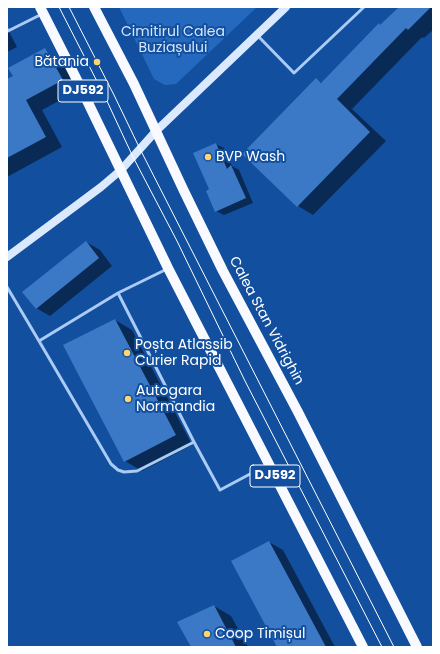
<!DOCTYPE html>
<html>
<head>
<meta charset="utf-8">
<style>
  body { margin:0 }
  #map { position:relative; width:440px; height:654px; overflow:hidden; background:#124f9f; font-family:Poppins,sans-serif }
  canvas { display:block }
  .frame { position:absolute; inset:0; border:8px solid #fff; pointer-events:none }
</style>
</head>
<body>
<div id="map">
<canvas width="440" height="654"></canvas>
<div class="frame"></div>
</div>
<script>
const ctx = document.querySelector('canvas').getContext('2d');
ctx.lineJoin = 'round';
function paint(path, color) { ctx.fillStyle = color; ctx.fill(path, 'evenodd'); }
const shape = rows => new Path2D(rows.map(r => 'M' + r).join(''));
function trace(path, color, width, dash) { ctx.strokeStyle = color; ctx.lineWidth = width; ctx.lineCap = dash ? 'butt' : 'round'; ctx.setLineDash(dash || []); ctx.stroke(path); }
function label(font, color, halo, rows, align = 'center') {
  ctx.font = font + ' Poppins,sans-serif'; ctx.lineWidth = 4; ctx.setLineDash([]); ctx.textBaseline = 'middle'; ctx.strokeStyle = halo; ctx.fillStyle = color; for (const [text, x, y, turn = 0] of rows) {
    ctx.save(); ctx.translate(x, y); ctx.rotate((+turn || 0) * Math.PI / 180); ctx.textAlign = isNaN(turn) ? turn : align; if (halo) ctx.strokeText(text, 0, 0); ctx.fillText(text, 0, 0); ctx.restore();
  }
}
paint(shape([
  [119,7,257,7,176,84,165,85,154,79]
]), '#2569be');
paint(shape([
  [400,7,433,7,433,30,424,38,422,37,352,109,386,141,313,215,298,206,316,80,322,83,379,25,381,25],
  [7,28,17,47,7,52],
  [50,57,67,67,79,90,42,110,62,147,7,177,7,80],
  [216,144,224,148,232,166,239,170,253,203,224,215,216,211,210,190],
  [86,242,100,250,112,266,50,316,36,308],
  [115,320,132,330,192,445,142,471,125,461],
  [269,542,283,550,335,647,278,647],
  [214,606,231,616,248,647,193,647]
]), '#0007');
paint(shape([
  [399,7,431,7,408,30,406,28,337,99,370,132,297,207,242,154,316,78,321,83,379,23,380,25],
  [45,48,63,80,26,100,46,137,7,158,7,79,13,76,8,68],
  [216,143,227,169,231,165,246,198,215,212,206,191,209,189,193,153],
  [86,241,99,258,36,309,22,292],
  [115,319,176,435,124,462,63,345],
  [269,541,326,647,277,647,231,561],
  [214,605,236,647,191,647,177,622]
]), '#3b78c6');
trace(shape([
  [7,29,8,31,42,14],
  [258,36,294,73,364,7],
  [7,287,39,341,111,464,118,470,124,472,137,471,194,442,118,293],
  [39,341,118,293,167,269],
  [194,442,220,490,267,465]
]), '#aacbf5', 3);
trace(shape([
  [7,257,101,187,121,170,156,131,286,7]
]), '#dae9fd', 8);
trace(shape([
  [40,7,78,82,168,268,363,647],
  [94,7,134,84,183,189,223,271,298,412,417,647]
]), '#f8faff', 10);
trace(shape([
  [59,7,106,99,133,157,177,241,245,381,382,647],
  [69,7,114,95,140,149,394,647]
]), '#fff', 1);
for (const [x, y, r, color] of [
  [97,62,4,"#ffd66e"],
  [208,157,4,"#ffd66e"],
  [127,353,4,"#ffd66e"],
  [128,399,4,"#ffd66e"],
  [207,634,4,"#ffd66e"]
]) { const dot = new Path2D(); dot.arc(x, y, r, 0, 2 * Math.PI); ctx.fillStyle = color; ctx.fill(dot); trace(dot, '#124f9f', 1.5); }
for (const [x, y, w] of [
  [83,91,50],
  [275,476,50]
]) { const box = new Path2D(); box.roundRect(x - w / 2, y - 11, w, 22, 3); ctx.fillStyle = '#124f9f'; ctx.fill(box); trace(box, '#fff', 1); }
label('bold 13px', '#fff', null, [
  ["DJ592",83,91],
  ["DJ592",275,476]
]);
label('14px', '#d3e6fe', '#124f9f', [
  ["Cimitirul Calea",173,32],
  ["Buziașului",173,48]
]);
label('14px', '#fff', '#124f9f', [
  ["Bătania",89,62,"right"],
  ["BVP Wash",216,157],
  ["Poșta Atlassib",135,345],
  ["Curier Rapid",135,361],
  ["Autogara",136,391],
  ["Normandia",136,407],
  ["Coop Timișul",215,634]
], 'left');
label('14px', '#fff', '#124f9f', [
  ["Calea Stan Vidrighin",266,321,62]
]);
</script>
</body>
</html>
